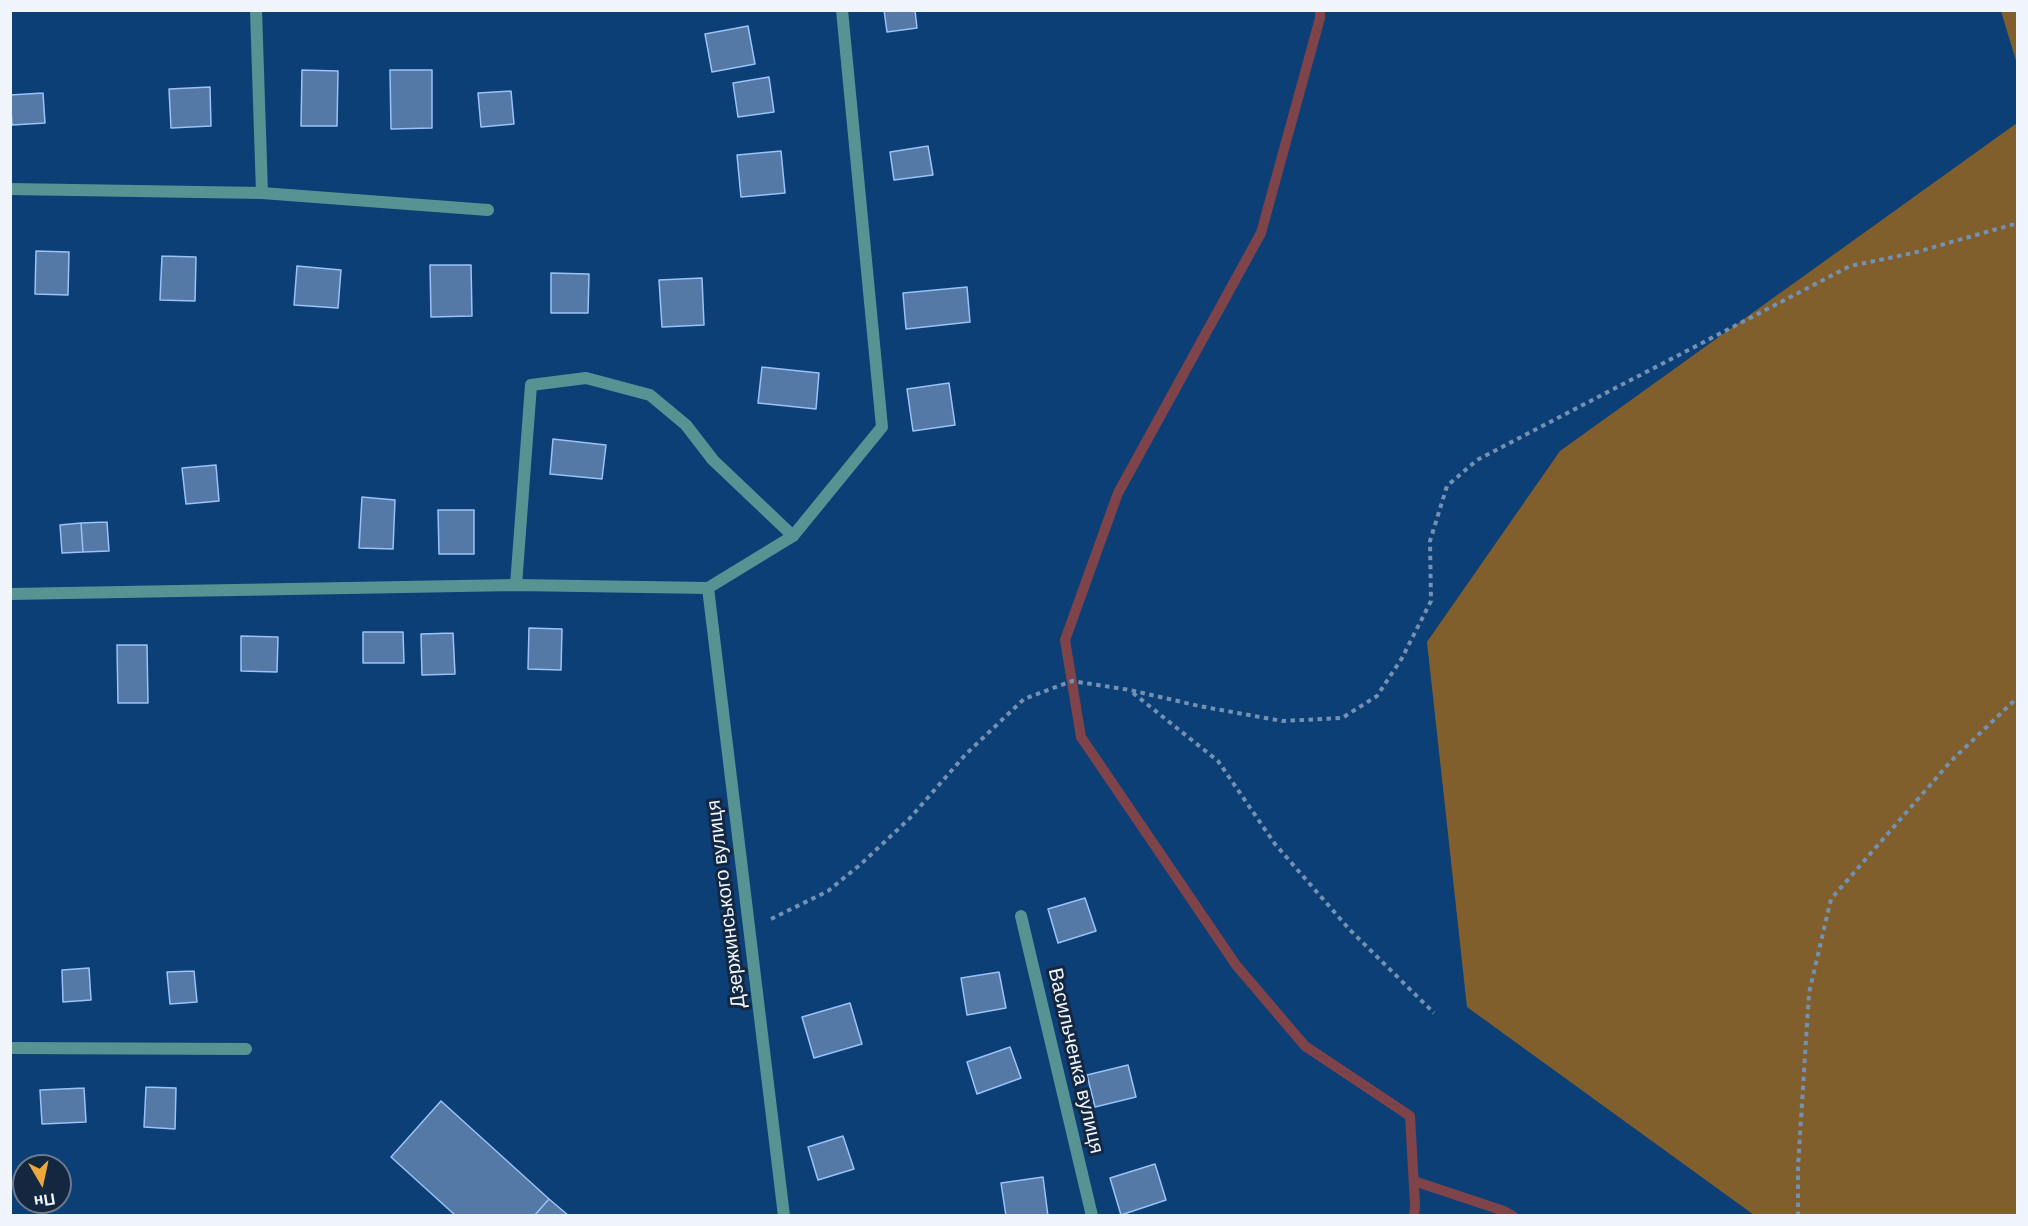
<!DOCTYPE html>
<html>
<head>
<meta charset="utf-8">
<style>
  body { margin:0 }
  #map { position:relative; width:2028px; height:1226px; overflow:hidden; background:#0d3f77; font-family:"DM Sans",sans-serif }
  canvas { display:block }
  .frame { position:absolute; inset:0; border:12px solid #f0f5fc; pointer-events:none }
  .north { position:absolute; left:12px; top:1154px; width:60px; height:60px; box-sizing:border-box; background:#132740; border:2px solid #6b798b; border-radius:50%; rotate:171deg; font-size:16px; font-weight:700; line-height:24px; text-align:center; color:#f0f5fc }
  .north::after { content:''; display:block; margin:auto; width:21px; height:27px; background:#eda83b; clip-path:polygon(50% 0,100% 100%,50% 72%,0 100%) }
</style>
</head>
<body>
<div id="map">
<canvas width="2028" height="1226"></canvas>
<div class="frame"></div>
<div class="north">Пн</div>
</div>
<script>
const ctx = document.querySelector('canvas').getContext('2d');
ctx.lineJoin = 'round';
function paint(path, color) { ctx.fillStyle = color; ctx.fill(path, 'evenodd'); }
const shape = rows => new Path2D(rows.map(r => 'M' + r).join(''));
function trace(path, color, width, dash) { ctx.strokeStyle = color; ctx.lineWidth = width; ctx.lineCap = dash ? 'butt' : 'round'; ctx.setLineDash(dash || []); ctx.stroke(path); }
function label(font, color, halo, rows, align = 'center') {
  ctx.font = font + ' "DM Sans",sans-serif'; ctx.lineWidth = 6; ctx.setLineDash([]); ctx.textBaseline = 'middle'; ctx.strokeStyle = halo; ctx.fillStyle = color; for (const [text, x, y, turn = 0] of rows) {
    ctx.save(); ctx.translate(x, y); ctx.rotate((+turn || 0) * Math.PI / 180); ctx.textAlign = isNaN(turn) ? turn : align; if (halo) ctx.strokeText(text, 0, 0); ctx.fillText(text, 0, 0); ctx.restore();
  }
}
paint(shape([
  [2001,11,2017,11,2017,64],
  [2017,123,2017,1215,1754,1215,1467,1007,1427,642,1560,451]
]), '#815f2d');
trace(shape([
  [1320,10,1320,18,1261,233,1118,493,1065,640,1081,737,1236,965,1305,1046,1410,1116,1415,1205,1414,1216],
  [1414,1181,1504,1211,1513,1216]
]), '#7f444a', 10);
const building = shape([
  [884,10,915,10,917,28,887,32,884,10],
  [748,26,755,64,712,72,705,34,748,26],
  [302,70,338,71,337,126,301,126,302,70],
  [390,70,432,70,432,128,391,129,390,70],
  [769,77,774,112,738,117,733,83,769,77],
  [210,87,211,126,171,128,169,89,210,87],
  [511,91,514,124,481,127,478,93,511,91],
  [43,93,45,123,12,125,10,95,43,93],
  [928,146,933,175,894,180,890,152,928,146],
  [781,151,785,193,741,197,737,155,781,151],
  [36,251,69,252,68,295,35,294,36,251],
  [162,256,196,257,195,301,160,300,162,256],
  [430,265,471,265,472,316,431,317,430,265],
  [297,266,341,270,338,308,294,305,297,266],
  [551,273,589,274,588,313,551,313,551,273],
  [702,278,704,325,662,327,659,280,702,278],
  [967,287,970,322,906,329,903,293,967,287],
  [762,367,819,373,816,409,758,403,762,367],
  [949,383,955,425,913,431,907,389,949,383],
  [553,439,606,445,602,479,550,474,553,439],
  [216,465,219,501,186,504,182,468,216,465],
  [362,497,395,500,393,549,359,548,362,497],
  [438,510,474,510,474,554,439,554,438,510],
  [107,522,109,551,83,552,81,523,107,522],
  [81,523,83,552,62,553,60,525,81,523],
  [529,628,562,629,561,670,528,669,529,628],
  [363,632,403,632,404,663,363,663,363,632],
  [453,633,455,674,422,675,421,634,453,633],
  [241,636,278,637,277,672,241,671,241,636],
  [117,645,147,645,148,703,118,703,117,645],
  [1085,898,1096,931,1058,943,1048,909,1085,898],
  [89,968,91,1000,63,1002,62,970,89,968],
  [194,971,197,1002,170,1004,167,972,194,971],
  [999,972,1006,1008,967,1015,961,978,999,972],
  [850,1003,862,1044,814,1058,802,1017,850,1003],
  [1010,1047,1021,1078,977,1094,967,1062,1010,1047],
  [1128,1065,1136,1097,1095,1107,1087,1075,1128,1065],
  [146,1087,176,1088,175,1129,144,1127,146,1087],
  [84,1088,86,1122,42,1124,40,1090,84,1088],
  [441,1101,549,1199,534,1216,456,1216,391,1157,441,1101],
  [843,1136,854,1169,818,1180,808,1147,843,1136],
  [1155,1164,1166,1200,1121,1215,1110,1178,1155,1164],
  [1043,1177,1048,1216,1006,1216,1001,1183,1043,1177],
  [549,1199,569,1216,534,1216,549,1199]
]);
paint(building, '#5579a6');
trace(building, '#99c3f7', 1.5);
trace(shape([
  [1133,693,1218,761,1275,844,1350,930,1434,1013],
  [771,919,828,891,861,864,910,818,966,754,1024,699,1072,681,1130,690,1199,706,1282,721,1342,718,1377,696,1402,658,1431,601,1430,541,1447,486,1477,460,1850,266,1913,253,2018,223],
  [1798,1216,1798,1167,1809,993,1831,899,1951,761,2018,697]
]), '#7391b3', 4, [4.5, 4.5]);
trace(shape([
  [516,585,531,385,586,378,650,395,686,425,713,460,793,536]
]), '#579393', 12);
trace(shape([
  [256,10,262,193],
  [10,189,262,193,488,210],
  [708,588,784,1216],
  [10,594,516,585,708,588,793,536,882,427,842,10],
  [1021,916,1092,1216],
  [10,1048,246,1049]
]), '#579393', 12);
label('20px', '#f0f5fc', '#132740', [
  ["Дзержинського вулиця",727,904,-97],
  ["Васильченка вулиця",1075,1061,77]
]);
</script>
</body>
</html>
